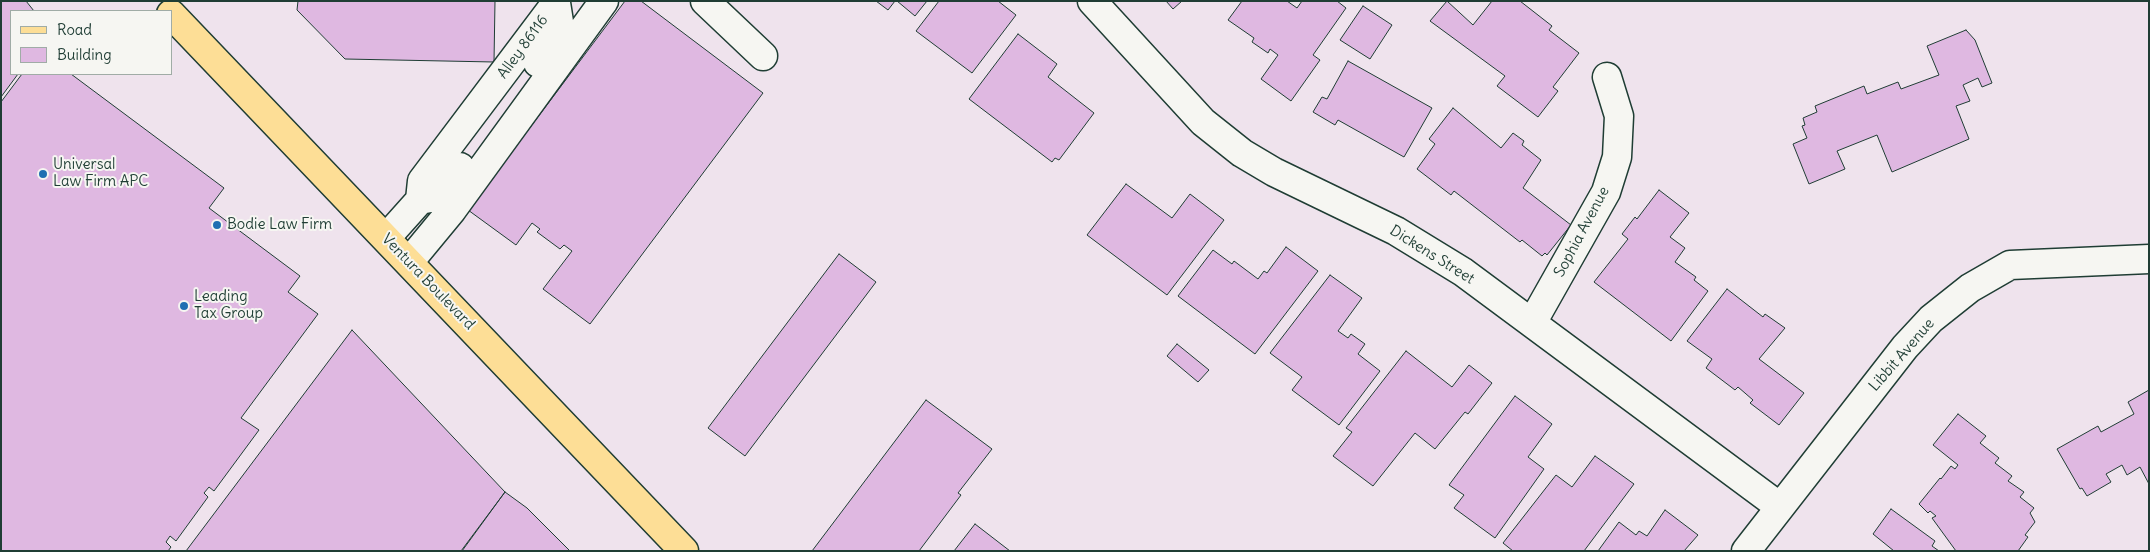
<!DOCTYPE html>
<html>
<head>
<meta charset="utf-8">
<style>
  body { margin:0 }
  #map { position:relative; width:2150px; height:552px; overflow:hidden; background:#efe3ed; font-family:Delius,sans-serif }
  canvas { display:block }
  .frame { position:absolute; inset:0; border:2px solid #1f3d34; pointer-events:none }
  .legend { position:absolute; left:10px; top:10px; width:162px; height:65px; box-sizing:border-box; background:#f6f6f2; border:1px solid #a0aca6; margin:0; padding:6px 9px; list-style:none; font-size:15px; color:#1f3d34 }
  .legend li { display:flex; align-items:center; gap:10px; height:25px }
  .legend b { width:25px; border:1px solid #a0aca6 }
</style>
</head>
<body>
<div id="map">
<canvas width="2150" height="552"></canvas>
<div class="frame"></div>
<ul class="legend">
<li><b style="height:6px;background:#fdde96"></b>Road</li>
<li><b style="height:14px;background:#dfb8e1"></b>Building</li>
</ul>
</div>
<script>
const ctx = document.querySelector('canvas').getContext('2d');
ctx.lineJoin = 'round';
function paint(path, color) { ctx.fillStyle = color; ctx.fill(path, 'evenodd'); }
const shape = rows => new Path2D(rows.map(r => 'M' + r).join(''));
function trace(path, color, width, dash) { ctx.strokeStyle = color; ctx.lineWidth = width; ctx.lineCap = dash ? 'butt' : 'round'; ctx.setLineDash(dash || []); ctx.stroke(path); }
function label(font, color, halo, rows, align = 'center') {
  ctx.font = font + ' Delius,sans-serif'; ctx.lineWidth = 4; ctx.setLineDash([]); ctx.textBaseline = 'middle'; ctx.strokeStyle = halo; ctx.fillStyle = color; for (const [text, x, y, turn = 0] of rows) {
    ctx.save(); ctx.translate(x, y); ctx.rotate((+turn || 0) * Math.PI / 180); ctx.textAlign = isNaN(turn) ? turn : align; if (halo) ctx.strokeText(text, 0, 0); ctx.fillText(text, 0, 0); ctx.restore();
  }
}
const building = shape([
  [1,1,26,1,34,11,11,11,11,74,18,74,1,97,1,1],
  [298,1,495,1,494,62,345,59,297,10,298,1],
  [625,1,641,1,763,93,590,324,543,289,572,251,564,245,560,249,537,232,540,229,532,223,516,245,468,210,625,1],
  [876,1,895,1,888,10,876,1],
  [897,1,927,1,915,16,897,1],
  [939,1,998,1,1016,15,972,73,916,31,939,1],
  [1166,1,1182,1,1173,9,1166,1],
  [1242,1,1287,1,1297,8,1302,1,1337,1,1346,8,1313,55,1320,60,1291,101,1261,79,1278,55,1270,49,1268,53,1252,42,1254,38,1228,20,1242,1],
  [1447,1,1473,25,1492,1,1520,1,1552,26,1549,30,1579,53,1553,87,1558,91,1538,117,1497,86,1505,76,1430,21,1447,1],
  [1363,6,1392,25,1370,59,1340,40,1363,6],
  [1966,30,1975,40,1992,83,1982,87,1978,78,1963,85,1970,101,1956,106,1969,139,1892,172,1877,135,1837,151,1845,169,1809,184,1793,144,1807,138,1802,126,1805,125,1803,118,1817,112,1815,106,1864,86,1867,94,1898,82,1901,89,1939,75,1927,46,1966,30],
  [1018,34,1057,64,1048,77,1094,113,1059,160,1055,158,1052,162,969,99,1018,34],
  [1348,61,1432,108,1404,157,1338,120,1335,125,1313,112,1322,97,1327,99,1348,61],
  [22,74,71,74,224,188,209,208,300,276,288,292,318,314,241,418,259,430,214,491,209,487,204,493,208,497,176,541,170,536,166,542,171,547,168,551,1,551,1,102,22,74],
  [1453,108,1501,148,1513,133,1524,141,1522,145,1541,160,1523,188,1571,225,1547,255,1545,253,1542,256,1522,240,1520,242,1454,191,1451,195,1417,169,1435,144,1429,139,1453,108],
  [1126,184,1172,218,1190,194,1224,220,1167,295,1087,235,1126,184],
  [1659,190,1689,213,1670,237,1685,248,1675,262,1696,277,1694,280,1708,291,1671,341,1594,282,1628,239,1622,234,1635,217,1637,219,1659,190],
  [1286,247,1318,271,1255,354,1178,296,1213,250,1232,264,1234,261,1258,279,1264,271,1267,273,1286,247],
  [839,254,876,282,745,456,708,428,839,254],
  [1330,275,1362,298,1338,331,1348,338,1351,334,1365,344,1358,354,1380,371,1339,425,1292,390,1302,377,1270,353,1330,275],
  [1727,289,1763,317,1765,314,1785,328,1759,359,1804,393,1779,425,1750,403,1753,400,1738,387,1735,390,1706,368,1712,359,1687,341,1727,289],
  [352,330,505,492,461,551,186,551,352,330],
  [1177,344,1209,370,1198,382,1167,356,1177,344],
  [1406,351,1452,387,1469,365,1492,383,1468,414,1465,412,1435,449,1415,433,1373,486,1333,456,1352,432,1346,428,1406,351],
  [2149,390,2149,484,2140,467,2127,475,2122,465,2106,474,2111,482,2087,496,2082,488,2080,489,2057,449,2098,426,2101,432,2134,414,2128,402,2149,390],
  [1515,396,1552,424,1528,457,1544,469,1495,538,1454,508,1464,495,1449,485,1515,396],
  [926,400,992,449,958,493,961,495,919,551,812,551,926,400],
  [1958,414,1986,436,1980,443,1999,458,1995,463,2012,476,2008,481,2024,492,2020,497,2034,508,2030,513,2035,522,2025,535,2028,537,2018,551,1956,551,1932,518,1936,516,1930,511,1928,513,1919,504,1940,478,1941,479,1951,466,1955,469,1958,465,1933,445,1958,414],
  [1595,456,1634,484,1584,551,1513,551,1503,543,1556,475,1572,487,1595,456],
  [505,492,527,508,570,551,462,551,505,492],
  [1891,509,1935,541,1932,546,1939,551,1894,551,1873,534,1891,509],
  [1665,510,1698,535,1684,551,1598,551,1619,522,1636,535,1639,531,1647,536,1665,510],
  [975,524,1010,551,954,551,975,524]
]);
paint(building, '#dfb8e1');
trace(building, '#1f3d34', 1);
const minor = shape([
  [705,1,763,56],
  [1092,1,1203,122,1242,153,1274,172,1396,231,1463,272,1780,507],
  [538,63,558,37,559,22,556,3],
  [420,200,422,181,556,3],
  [386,238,420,200,439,196,460,167],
  [409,262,452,210,604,1],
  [1532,323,1606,192,1617,157,1619,116,1607,77],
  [1746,551,1905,347,1931,319,1970,288,2010,265,2149,259]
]);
const major = shape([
  [171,14,684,551]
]);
trace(minor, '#1f3d34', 31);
trace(major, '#1f3d34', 31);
trace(minor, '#f6f6f2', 28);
trace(major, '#fdde96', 28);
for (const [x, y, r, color] of [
  [43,174,5,"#1f6fb2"],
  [217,225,5,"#1f6fb2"],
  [184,306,5,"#1f6fb2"]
]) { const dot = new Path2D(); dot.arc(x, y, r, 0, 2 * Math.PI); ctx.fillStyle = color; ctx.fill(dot); trace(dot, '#f6f6f2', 2); }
label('15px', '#1f3d34', '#f6f6f2', [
  ["Alley 86116",523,47,-54],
  ["Sophia Avenue",1582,232,-62],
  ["Dickens Street",1432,255,32],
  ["Ventura Boulevard",428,282,46],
  ["Libbit Avenue",1902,355,-49]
]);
label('15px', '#1f3d34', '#f6f6f2', [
  ["Universal",53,165],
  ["Law Firm APC",53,182],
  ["Bodie Law Firm",227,225],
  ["Leading",194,297],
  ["Tax Group",194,314]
], 'left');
</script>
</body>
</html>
